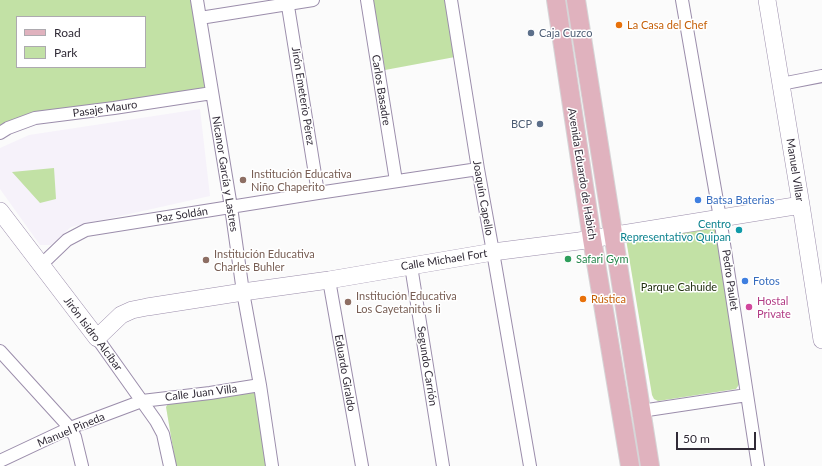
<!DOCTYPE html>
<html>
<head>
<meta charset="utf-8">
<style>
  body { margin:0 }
  #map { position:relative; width:822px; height:466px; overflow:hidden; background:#fbfbfb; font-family:Lato,sans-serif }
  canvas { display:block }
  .legend { position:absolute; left:16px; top:16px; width:130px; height:52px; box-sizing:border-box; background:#fff; border:1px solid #adaaaf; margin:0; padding:5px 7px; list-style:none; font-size:12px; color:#312b37 }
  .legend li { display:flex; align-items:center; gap:8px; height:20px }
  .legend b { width:20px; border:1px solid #adaaaf }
  .scale { position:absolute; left:676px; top:432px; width:80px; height:18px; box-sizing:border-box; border:2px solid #312b37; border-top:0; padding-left:5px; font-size:12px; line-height:14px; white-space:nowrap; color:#312b37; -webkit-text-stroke:3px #fff; paint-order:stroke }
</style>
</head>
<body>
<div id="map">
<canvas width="822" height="466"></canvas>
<ul class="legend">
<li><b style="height:5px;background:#e0b2be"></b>Road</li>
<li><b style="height:11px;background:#c2e1a5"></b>Park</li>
</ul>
<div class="scale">50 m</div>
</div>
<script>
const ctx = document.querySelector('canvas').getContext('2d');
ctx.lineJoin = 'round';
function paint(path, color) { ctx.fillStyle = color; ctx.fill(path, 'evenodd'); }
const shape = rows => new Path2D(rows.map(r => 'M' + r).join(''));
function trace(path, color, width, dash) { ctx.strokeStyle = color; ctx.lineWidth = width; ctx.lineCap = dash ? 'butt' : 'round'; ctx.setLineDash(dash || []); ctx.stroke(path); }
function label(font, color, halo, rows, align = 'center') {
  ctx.font = font + ' Lato,sans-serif'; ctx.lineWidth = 3; ctx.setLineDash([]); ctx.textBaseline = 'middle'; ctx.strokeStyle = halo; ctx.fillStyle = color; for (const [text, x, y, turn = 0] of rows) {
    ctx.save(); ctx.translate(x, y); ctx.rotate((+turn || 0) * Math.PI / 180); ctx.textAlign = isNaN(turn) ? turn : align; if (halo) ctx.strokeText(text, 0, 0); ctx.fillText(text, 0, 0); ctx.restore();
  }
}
paint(shape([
  [200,109,210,196,71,227,51,245,40,245,0,189,0,148,29,135]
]), '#f6f2fa');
paint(shape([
  [0,0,197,0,212,93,35,118,0,133],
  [17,17,145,17,145,67,17,67],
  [373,0,445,0,455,57,385,70],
  [54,168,56,199,40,203,12,172],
  [715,227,740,383,736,389,658,401,654,399,652,395,626,239],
  [251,390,257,395,268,466,176,466,166,407,169,402]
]), '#c2e1a5');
const street = shape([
  [197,0,231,207,243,292,260,385,272,466],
  [287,0,318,193],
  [367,0,396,181],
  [451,0,478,169,493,252,530,466],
  [682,0,720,218,758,466],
  [200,18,313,0],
  [781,84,822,76],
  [0,133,8,128,35,118,114,108,212,93],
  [41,265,67,240,86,230,318,193,478,169],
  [411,266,443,466],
  [329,280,362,466],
  [97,338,156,421,163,434,170,466],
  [0,351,70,428,75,437,82,466],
  [641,411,747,395],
  [0,461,70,428,142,401,210,393,260,385]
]);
const secondary = shape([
  [767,0,801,205,822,340],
  [0,211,97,338,121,315,132,310,147,307,243,292,329,280,493,252,579,241,801,205]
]);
const primary = shape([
  [556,0,592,239,630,466],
  [576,0,650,466]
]);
trace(street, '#9b8dab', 14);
trace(secondary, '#9b8dab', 18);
trace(primary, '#d6d5d7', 20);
trace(street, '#fff', 12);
trace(secondary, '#fff', 17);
trace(primary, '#e0b2be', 18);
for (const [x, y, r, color] of [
  [619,25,4,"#e8710a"],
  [531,33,4,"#5c6f8a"],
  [540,124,4,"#5c6f8a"],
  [243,180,4,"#8d6e63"],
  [698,200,4,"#3f7fe0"],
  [739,230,4,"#0f9aa8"],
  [568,259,4,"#2e9e5b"],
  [206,260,4,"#8d6e63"],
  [745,281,4,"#3f7fe0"],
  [583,299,4,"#e8710a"],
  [348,302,4,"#8d6e63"],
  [749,307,4,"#d1479c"]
]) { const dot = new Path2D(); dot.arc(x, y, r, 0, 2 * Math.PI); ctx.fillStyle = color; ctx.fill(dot); trace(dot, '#fff', 1.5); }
label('11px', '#c56008', '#fff', [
  ["La Casa del Chef",627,25],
  ["Rústica",591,299]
], 'left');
label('11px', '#4e5e75', '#fff', [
  ["Caja Cuzco",539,33],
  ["BCP",532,124,"right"]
], 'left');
label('11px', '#312b37', '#fff', [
  ["Carlos Basadre",381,90,81],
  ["Jirón Emeterio Pérez",303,96,81],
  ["Pasaje Mauro",105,109,-8],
  ["Manuel Villar",795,170,81],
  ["Nicanor García y Lastres",225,174,81],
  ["Avenida Eduardo de Habich",582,174,81],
  ["Joaquín Capello",483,198,80],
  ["Paz Soldán",182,215,-9],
  ["Calle Michael Fort",444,260,-9],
  ["Pedro Paulet",730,280,82],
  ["Jirón Isidro Alcíbar",93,334,53],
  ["Segundo Carrión",427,366,81],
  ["Eduardo Giraldo",345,373,80],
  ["Calle Juan Villa",201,393,-7],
  ["Manuel Pineda",71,430,-23]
]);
label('11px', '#785e54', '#fff', [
  ["Institución Educativa",251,174],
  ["Niño Chaperito",251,187],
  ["Institución Educativa",214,254],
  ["Charles Buhler",214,267],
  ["Institución Educativa",356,296],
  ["Los Cayetanitos Ii",356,309]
], 'left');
label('11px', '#366cbe', '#fff', [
  ["Batsa Baterias",706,200],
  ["Fotos",753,281]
], 'left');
label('11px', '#0d838f', '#fff', [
  ["Centro",731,224],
  ["Representativo Quipan",731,237]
], 'right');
label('11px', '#27864d', '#fff', [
  ["Safari Gym",576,259]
], 'left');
label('11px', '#223111', '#fff', [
  ["Parque Cahuide",679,287]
]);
label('11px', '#b23c85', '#fff', [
  ["Hostal",757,301],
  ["Private",757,314]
], 'left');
</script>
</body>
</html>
